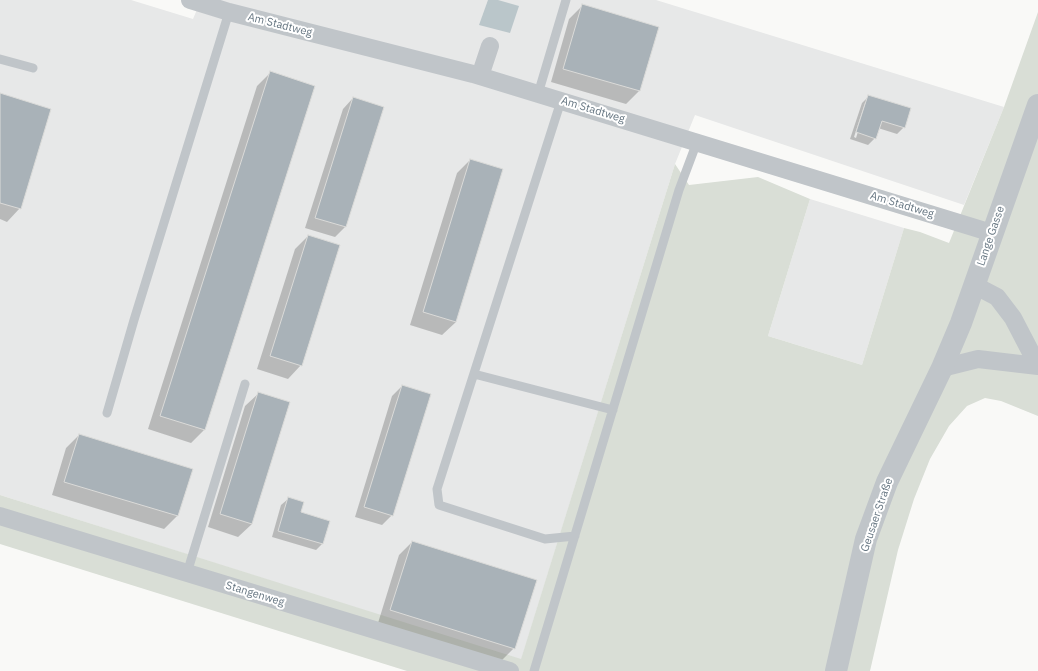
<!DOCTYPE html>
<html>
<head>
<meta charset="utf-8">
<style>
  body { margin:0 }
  canvas { display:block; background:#f9f9f7 }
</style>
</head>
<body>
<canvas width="1038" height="671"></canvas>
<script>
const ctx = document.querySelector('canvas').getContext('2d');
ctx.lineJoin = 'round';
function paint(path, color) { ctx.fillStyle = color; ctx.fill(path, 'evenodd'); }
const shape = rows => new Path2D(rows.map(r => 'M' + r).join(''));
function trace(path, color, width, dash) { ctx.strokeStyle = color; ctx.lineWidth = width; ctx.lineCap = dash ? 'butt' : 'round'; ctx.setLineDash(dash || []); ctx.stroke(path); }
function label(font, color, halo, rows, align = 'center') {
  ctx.font = font + ' "IBM Plex Sans",sans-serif'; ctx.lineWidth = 4; ctx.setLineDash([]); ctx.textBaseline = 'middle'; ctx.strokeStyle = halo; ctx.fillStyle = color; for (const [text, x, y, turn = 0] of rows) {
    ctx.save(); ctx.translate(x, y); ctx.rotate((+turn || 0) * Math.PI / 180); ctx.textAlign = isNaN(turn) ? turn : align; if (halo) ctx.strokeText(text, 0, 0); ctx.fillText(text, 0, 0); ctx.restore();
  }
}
paint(shape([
  [0,0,131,0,193,19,201,0,656,0,1004,107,964,205,695,115,675,164,521,660,0,495],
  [810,199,904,228,862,365,768,336]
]), '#e7e8e8');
paint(shape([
  [1038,12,1038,416,1001,401,985,398,967,406,949,426,930,459,914,499,898,550,870,671,407,671,0,544,0,495,521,659,675,164,689,185,758,177,810,199,768,336,862,365,904,228,920,232,949,243,1004,107]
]), '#d9ded6');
paint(shape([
  [488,0,498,0,519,6,510,33,479,25]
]), '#bac6ca');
paint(shape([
  [583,5,639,91,626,104,551,82,569,19],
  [270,73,314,86,204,430,191,443,148,429,257,86],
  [0,94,20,208,7,222,0,219],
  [869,96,904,127,897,134,878,128,875,138,868,145,850,139,862,103],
  [865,103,867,103,856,138,854,137],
  [353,98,383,108,345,227,335,237,305,228,343,109],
  [470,160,456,322,442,335,410,325,457,173],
  [308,236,301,365,288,379,257,369,295,249],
  [402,386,392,515,382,525,355,517,392,396],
  [259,393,252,524,238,537,208,527,245,406],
  [79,435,178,515,164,529,52,495,66,448],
  [288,499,322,544,316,550,272,537,281,505],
  [412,542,514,648,501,661,378,623,399,555]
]), '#0003');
const building = shape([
  [582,4,659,27,640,91,563,69,582,4],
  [270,71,315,86,205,430,160,416,270,71],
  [0,93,51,109,21,209,0,203,0,93],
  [868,95,911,108,905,128,882,121,876,139,856,132,868,95],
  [353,97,384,107,346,227,315,218,353,97],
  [470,159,503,169,456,322,423,312,470,159],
  [308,235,340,245,302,366,270,356,308,235],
  [402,385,431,394,393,516,364,507,402,385],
  [258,392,290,402,252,524,220,514,258,392],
  [79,434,193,469,178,516,64,482,79,434],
  [288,497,304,502,301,512,330,521,323,544,278,531,288,497],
  [412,541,537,580,515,649,390,610,412,541]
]);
paint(building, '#a9b2b8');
trace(building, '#dbdbd9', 1);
trace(shape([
  [0,59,33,68],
  [538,94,566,0],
  [561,101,437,489,439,505,545,539,575,536],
  [474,374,613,410],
  [107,413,134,320,229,12],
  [187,573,245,384],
  [534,671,679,190,697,142]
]), '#c0c5c9', 9);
trace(shape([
  [190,0,229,12,473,74,992,233],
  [480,76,490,46],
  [974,285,997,297,1013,318,1038,366],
  [942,368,978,359,1038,366],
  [0,516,510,671]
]), '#c0c5c9', 18);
trace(shape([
  [836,671,866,539,887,482,942,368,961,323,1038,105]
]), '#c0c5c9', 22);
label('11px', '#657581', '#fff', [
  ["Am Stadtweg",280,25,14],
  ["Am Stadtweg",593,110,17],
  ["Am Stadtweg",902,205,17],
  ["Lange Gasse",991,236,-71],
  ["Geusaer Straße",877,515,-71],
  ["Stangenweg",255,594,17]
]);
</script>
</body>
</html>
